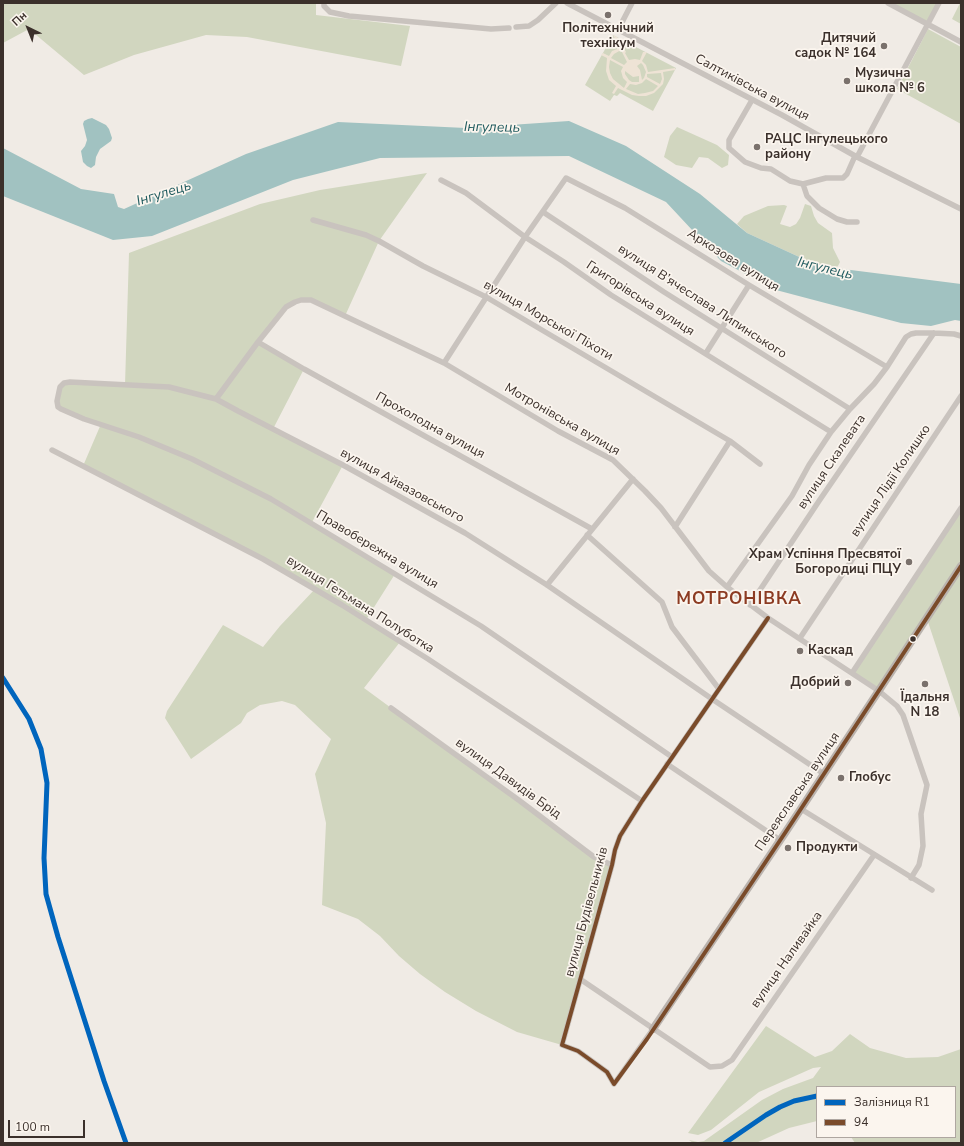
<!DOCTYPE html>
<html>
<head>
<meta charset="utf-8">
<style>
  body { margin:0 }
  #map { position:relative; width:964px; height:1146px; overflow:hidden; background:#f0ebe5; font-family:"Nunito Sans",sans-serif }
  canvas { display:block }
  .frame { position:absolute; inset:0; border:4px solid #3b302b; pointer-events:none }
  .legend { position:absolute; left:816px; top:1086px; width:140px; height:52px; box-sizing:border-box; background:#fbf5ee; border:1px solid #aea6a0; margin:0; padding:5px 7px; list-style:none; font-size:12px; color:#3b302b }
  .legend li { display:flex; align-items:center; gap:8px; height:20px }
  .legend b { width:20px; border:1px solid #aea6a0 }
  .north { position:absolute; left:8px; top:8px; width:40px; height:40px; -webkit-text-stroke:3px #fbf5ee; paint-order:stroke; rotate:317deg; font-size:11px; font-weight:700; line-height:16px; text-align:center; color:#3b302b }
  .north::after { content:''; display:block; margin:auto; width:14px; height:18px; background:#3b302b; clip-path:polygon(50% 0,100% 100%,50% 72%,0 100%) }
  .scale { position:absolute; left:8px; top:1120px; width:77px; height:18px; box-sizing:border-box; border:2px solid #3b302b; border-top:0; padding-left:5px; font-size:12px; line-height:14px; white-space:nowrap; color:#3b302b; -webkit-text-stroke:3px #fbf5ee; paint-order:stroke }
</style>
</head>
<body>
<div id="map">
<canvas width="964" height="1146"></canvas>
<div class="frame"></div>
<ul class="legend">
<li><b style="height:5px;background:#0065bd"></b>Залізниця R1</li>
<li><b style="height:5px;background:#7a4b2a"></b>94</li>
</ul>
<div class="north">Пн</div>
<div class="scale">100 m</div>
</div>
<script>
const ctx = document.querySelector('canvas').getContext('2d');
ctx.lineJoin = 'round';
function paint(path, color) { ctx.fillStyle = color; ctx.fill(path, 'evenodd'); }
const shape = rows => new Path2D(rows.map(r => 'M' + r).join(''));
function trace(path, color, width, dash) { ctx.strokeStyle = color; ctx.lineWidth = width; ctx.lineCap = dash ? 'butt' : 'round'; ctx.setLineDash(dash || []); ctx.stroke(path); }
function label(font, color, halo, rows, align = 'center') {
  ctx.font = font + ' "Nunito Sans",sans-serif'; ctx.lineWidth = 3.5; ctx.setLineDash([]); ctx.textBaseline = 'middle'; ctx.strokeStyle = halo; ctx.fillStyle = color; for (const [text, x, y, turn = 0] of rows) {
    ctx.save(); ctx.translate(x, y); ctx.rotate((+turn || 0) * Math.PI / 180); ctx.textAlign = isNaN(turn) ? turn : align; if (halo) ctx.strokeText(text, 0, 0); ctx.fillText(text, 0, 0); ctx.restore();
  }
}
paint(shape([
  [3,3,316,3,316,15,410,26,401,66,247,37,206,35,134,55,84,75,29,29,3,43],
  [888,3,939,3,928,24],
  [960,3,961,3,961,24,952,19],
  [928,29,961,47,961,124,897,89],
  [613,35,676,68,653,111,620,93,617,96,614,95,610,101,585,85],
  [677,127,717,145,729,155,728,165,722,168,708,158,699,157,692,168,676,165,664,157,670,136],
  [427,173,379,241,345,316,311,300,301,300,286,308,258,342,304,369,273,429,343,465,311,524,395,574,366,620,400,642,364,688,594,857,612,865,562,1045,517,1032,476,1011,445,992,420,974,399,956,380,936,358,919,322,905,326,823,315,774,331,739,295,705,282,701,260,705,247,713,241,723,191,759,165,718,167,711,223,625,263,647,280,626,315,589,83,466,101,424,58,407,59,390,64,383,125,385,129,253,260,204,320,190],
  [805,204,811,206,814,216,818,223,832,233,833,248,840,262,838,266,835,268,808,261,747,233,737,224,744,216,768,206,784,205,787,206,780,224,790,227,796,224,800,218],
  [961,508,961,721,927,619,879,691,852,673],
  [766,1026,815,1057,832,1051,850,1034,870,1048,906,1058,938,1057,961,1049,961,1143,855,1143,851,1137,955,1137,955,1087,817,1087,817,1121,789,1128,756,1143,693,1143,689,1140,698,1142,704,1141,762,1100,783,1089,813,1078,821,1067,813,1068,759,1092,711,1130,698,1135,688,1133]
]), '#d1d6bf');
paint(shape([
  [613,35,617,37,626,52,625,53,629,60,635,59,640,60,643,52,647,52,642,61,646,65,648,72,675,68,675,70,663,72,664,79,663,84,654,93,646,96,639,96,632,95,618,88,614,94,612,93,616,86,609,80,606,71,607,58,601,55,603,53,609,56,612,51,620,48],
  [621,50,627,62,624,65,611,58,614,54],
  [610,60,623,67,621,71,623,78,627,82,624,88,613,79,610,73,609,67],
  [641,63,643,65,646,72,644,78,642,80,640,70,637,66],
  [625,71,633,77,639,76,639,82,632,82,629,80,625,74],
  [661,73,662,79,660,84,647,77,647,74],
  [646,79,658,86,653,91,645,93,638,94,626,89,630,84,636,85,642,83]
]), '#eee3d5');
paint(shape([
  [92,118,106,125,109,129,112,138,111,141,100,149,96,157,95,165,91,168,87,166,83,162,81,151,85,146,87,140,83,124,84,121,88,119],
  [569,121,626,146,700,194,747,233,808,261,835,268,961,284,961,321,955,320,931,326,901,323,776,290,721,261,666,202,569,156,380,158,293,180,152,236,113,240,3,196,3,148,81,189,114,194,118,207,124,209,246,154,338,122,466,128]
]), '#a1c2c1');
trace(shape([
  [324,3,324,6,330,12,349,16,491,29,509,28],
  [567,3,782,115,857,157,961,209],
  [888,3,961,42],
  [516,27,529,26,538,20,556,3],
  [618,30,632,3],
  [752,100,729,140,729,148,745,162,761,168,771,169,790,181,803,184,826,178,843,178,847,174,855,156],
  [857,157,939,3],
  [441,180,466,193,525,237,564,262,611,295,831,432],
  [803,184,807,196,819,208,837,219,847,222,857,222],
  [543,212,664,292,850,409],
  [313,220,366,235,379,241,423,266,486,297,730,441,760,464],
  [258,342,304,369,592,529],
  [706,353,749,285],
  [444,363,525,237,566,178,625,208,749,285,887,367],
  [216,399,258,342,286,307,295,302,301,300,311,300,444,363,558,431,613,460,645,491,661,508,709,571,727,587,768,618,879,691,897,706,903,715,927,785,921,814,923,846,919,865,911,878],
  [52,450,263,559,342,605,428,659,642,801],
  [675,527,730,441],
  [587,535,662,602,672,627,719,689],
  [547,585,633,479],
  [727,587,792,496,809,465,831,432,850,409,874,384,887,367,906,337,911,334,916,333,934,333,954,334,961,336],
  [750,605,819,501,934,333],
  [800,638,961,396],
  [852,673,961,508],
  [391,708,520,801,594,857,612,865],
  [672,757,481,626,271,499,192,459,139,437,84,419,61,409,58,407,57,401,60,387,64,383,70,382,169,387,216,399,238,411,343,465,465,533,547,585,712,699,824,774],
  [667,764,780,840],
  [801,809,932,890],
  [580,979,710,1067,722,1066,732,1060,874,855],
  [653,1029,614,1084,607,1072,578,1051,562,1045,612,865,615,850,620,836,642,801,768,618]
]), '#c9c3be', 5.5);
trace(shape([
  [653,1029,785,833,961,566]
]), '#bab3ae', 8);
trace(shape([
  [768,618,642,801,620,836,615,850,612,865,562,1045,578,1051,607,1072,614,1084,647,1039,785,833,961,566]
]), '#7a4b2a', 4);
trace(shape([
  [3,678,29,719,41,749,47,783,44,858,46,894,58,937,104,1081,126,1143],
  [725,1143,766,1115,780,1107,794,1101,817,1096]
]), '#0065bd', 5);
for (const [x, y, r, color] of [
  [608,15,4,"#7a716c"],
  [884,46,4,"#7a716c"],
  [847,81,4,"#7a716c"],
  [757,147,4,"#7a716c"],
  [909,562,4,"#7a716c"],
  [913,639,3.5,"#3b302b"],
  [800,651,4,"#7a716c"],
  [848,683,4,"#7a716c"],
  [925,684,4,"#7a716c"],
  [841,778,4,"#7a716c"],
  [788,848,4,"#7a716c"]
]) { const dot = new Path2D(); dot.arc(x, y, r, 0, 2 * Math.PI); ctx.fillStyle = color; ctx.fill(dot); trace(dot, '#fbf5ee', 1.5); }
label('bold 13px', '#3b302b', '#fbf5ee', [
  ["Політехнічний",608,29,"center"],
  ["технікум",608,44,"center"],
  ["Дитячий",876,39,"right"],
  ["садок № 164",876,54,"right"],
  ["Музична",855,74],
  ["школа № 6",855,89],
  ["РАЦС Інгулецького",765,140],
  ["району",765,155],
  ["Храм Успіння Пресвятої",901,555,"right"],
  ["Богородиці ПЦУ",901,570,"right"],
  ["Каскад",808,651],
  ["Добрий",840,683,"right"],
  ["Їдальня",925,698,"center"],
  ["N 18",925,713,"center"],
  ["Глобус",849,778],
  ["Продукти",796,848]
], 'left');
label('13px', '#3b302b', '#fbf5ee', [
  ["Салтиківська вулиця",752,88,28],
  ["Аркозова вулиця",733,261,32],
  ["Григорівська вулиця",640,299,33],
  ["вулиця В’ячеслава Липинського",702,302,33],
  ["вулиця Морської Піхоти",548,321,30],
  ["Мотронівська вулиця",562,420,30],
  ["Прохолодна вулиця",430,426,29],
  ["вулиця Скалевата",832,462,-56],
  ["вулиця Лідії Колишко",891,481,-56],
  ["вулиця Айвазовського",402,486,29],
  ["Правобережна вулиця",377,550,31],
  ["вулиця Гетьмана Полуботка",360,605,32],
  ["вулиця Давидів Брід",508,779,36],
  ["Переяславська вулиця",798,792,-56],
  ["вулиця Будівельників",587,912,-75],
  ["вулиця Наливайка",787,960,-55]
]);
label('italic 14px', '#1f5a5e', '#fbf5ee', [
  ["Інгулець",492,128,1],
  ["Інгулець",164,194,-17],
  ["Інгулець",825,269,14]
]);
ctx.letterSpacing = '1px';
label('bold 17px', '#8c3b22', '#fbf5ee', [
  ["МОТРОНІВКА",739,600]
]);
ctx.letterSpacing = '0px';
</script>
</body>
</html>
